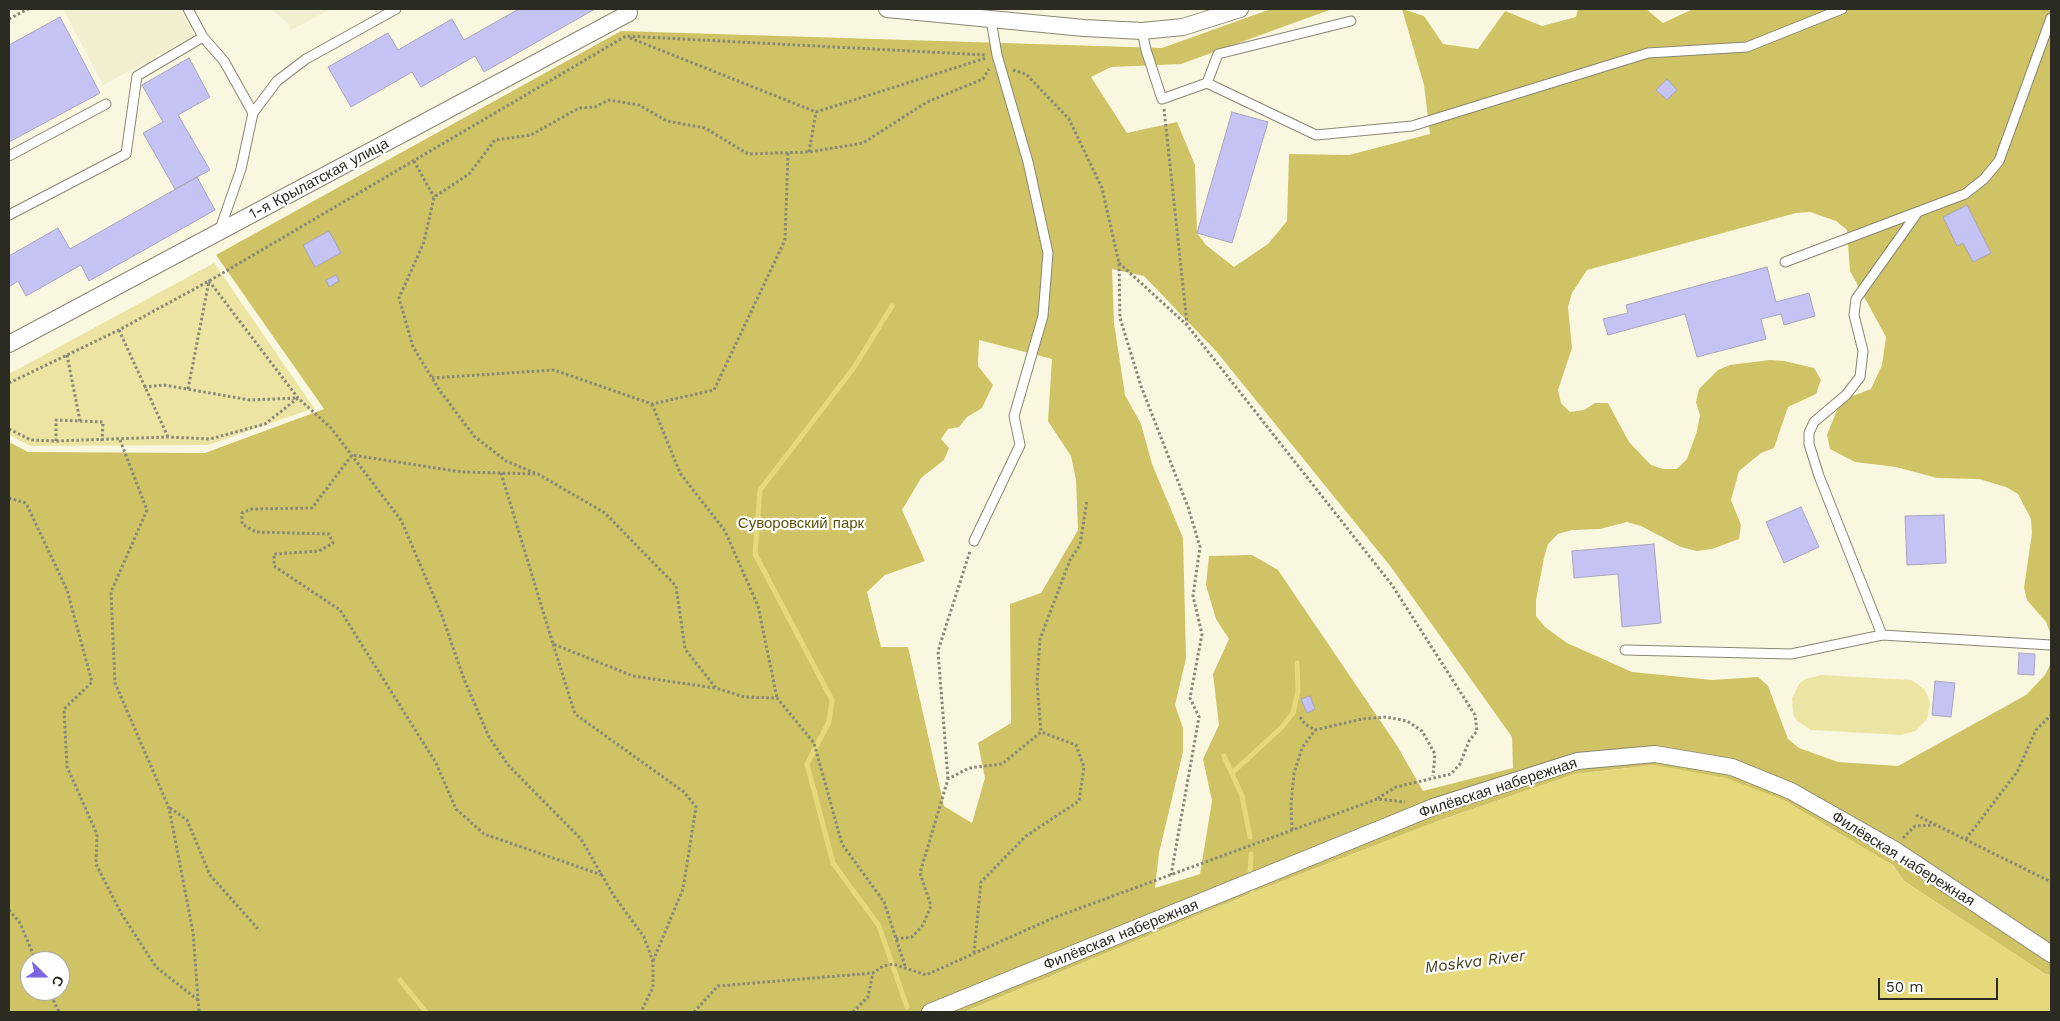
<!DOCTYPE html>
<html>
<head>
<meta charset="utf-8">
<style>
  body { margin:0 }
  #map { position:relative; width:2060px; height:1021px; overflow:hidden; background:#faf7e1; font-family:"Work Sans",sans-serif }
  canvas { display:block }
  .frame { position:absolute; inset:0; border:10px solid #2b2b22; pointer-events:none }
  .north { position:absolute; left:20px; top:951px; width:50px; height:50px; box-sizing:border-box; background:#fff; border:1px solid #aaaaa7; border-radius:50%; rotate:112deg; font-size:14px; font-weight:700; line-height:20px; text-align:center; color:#2b2b22 }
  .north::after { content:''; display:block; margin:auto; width:18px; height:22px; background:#7c65e0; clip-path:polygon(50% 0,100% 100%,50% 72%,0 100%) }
  .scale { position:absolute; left:1878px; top:978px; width:120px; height:22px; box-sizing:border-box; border:2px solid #2b2b22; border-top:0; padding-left:6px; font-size:15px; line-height:18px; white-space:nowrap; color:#2b2b22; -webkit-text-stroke:4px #fff; paint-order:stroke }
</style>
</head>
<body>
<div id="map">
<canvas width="2060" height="1021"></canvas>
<div class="frame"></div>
<div class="north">С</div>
<div class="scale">50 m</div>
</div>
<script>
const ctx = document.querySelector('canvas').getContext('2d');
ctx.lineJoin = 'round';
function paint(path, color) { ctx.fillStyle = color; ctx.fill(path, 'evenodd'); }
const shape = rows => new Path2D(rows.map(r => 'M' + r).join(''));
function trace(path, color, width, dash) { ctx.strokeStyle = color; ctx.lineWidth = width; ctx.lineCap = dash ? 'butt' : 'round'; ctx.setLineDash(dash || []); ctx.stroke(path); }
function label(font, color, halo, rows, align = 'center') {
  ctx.font = font + ' "Work Sans",sans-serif'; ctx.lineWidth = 4.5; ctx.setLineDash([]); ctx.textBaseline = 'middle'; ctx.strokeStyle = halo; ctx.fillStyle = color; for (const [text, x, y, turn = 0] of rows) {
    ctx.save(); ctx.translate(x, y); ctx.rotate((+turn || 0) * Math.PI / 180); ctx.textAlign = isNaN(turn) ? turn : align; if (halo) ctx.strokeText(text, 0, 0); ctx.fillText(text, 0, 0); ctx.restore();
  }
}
paint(shape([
  [63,9,180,9,194,36,103,85],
  [270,9,331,9,291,30,287,22]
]), '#f2efd0');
paint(shape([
  [214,263,314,408,208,445,31,446,9,435,9,374],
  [1821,675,1911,680,1924,689,1928,696,1930,704,1927,719,1916,731,1901,735,1811,730,1797,721,1793,714,1792,698,1799,684,1805,679]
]), '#ece4a2');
paint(shape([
  [1271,9,1332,9,1181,64,1111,67,1091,77,1127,133,1177,122,1195,165,1197,233,1206,245,1234,267,1268,244,1287,221,1289,154,1349,155,1430,134,1424,85,1402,9,1424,16,1443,44,1478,49,1505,11,1542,26,1576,17,1578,9,1646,9,1663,23,1693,9,2051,9,2051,635,2046,622,2027,600,2024,588,2032,533,2031,519,2018,494,2006,487,1979,479,1937,478,1896,467,1855,462,1830,449,1827,435,1837,410,1845,399,1871,389,1882,365,1886,337,1850,271,1847,230,1836,221,1810,212,1796,213,1587,270,1572,293,1568,307,1572,348,1558,390,1561,403,1570,412,1584,410,1595,403,1608,403,1629,442,1651,465,1663,469,1677,469,1687,459,1697,431,1700,415,1696,402,1699,389,1718,370,1730,365,1770,360,1784,361,1814,368,1821,380,1816,394,1788,407,1774,448,1761,453,1739,471,1731,500,1741,525,1739,539,1712,549,1697,551,1681,547,1641,526,1627,522,1600,529,1572,530,1558,534,1548,544,1544,558,1536,600,1536,616,1545,627,1567,643,1632,672,1712,680,1758,677,1768,686,1788,739,1799,748,1838,762,1898,766,2026,695,2045,675,2051,663,2051,643,2051,975,2045,974,1904,881,1893,865,1655,765,1575,774,1441,820,1252,893,964,1012,9,1012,9,442,28,452,205,453,324,409,216,255,621,31,1162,48],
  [1112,269,1144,276,1216,351,1391,567,1512,737,1513,768,1423,791,1396,744,1278,570,1252,555,1209,556,1206,585,1216,619,1229,639,1213,674,1219,725,1203,759,1212,801,1200,874,1155,888,1159,853,1183,752,1183,728,1175,705,1186,658,1183,538,1152,464,1141,424,1125,395,1114,323],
  [979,340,1052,359,1048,421,1071,456,1076,480,1078,530,1041,593,1010,604,1011,723,978,743,985,778,972,823,944,806,908,647,881,647,867,592,885,575,925,561,902,510,921,478,944,460,949,448,941,439,948,429,959,427,967,417,982,408,993,385,978,366],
  [30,961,60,961,60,991,30,991]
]), '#cfc365');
paint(shape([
  [1655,765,1726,778,1784,800,1893,865,1904,881,2045,974,2051,975,2051,1012,964,1012,1252,893,1441,820,1575,774]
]), '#e6d97c');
trace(shape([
  [892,306,853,369,760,490,755,554,832,700,829,722,807,764,833,863,879,926,907,1007],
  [1224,756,1242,796,1250,837],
  [1232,773,1281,728,1293,713,1298,691,1297,663],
  [1250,874,1251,854],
  [1252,885,1252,893],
  [400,980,426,1012]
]), '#e6d97c', 5);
const building = shape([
  [519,9,595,9,484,72,475,56,421,87,412,72,351,107,328,67,388,33,398,50,452,19,464,40,519,9],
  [60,17,100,93,9,142,9,45,60,17],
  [189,58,210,97,178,115,210,170,175,189,143,133,163,122,142,85,189,58],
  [1667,79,1677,90,1667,100,1656,90,1667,79],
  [1232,112,1268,122,1232,243,1197,233,1232,112],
  [197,177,215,210,89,281,81,265,26,296,18,281,9,287,9,256,58,228,70,249,197,177],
  [1967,205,1991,253,1973,262,1963,243,1957,246,1943,217,1967,205],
  [329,231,341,253,315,267,303,245,329,231],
  [1767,267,1776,302,1809,293,1815,316,1784,325,1781,314,1761,319,1766,339,1697,357,1685,314,1608,335,1603,319,1628,313,1626,305,1767,267],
  [336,275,339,281,329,287,326,280,336,275],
  [1801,507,1819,547,1784,563,1766,522,1801,507],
  [1944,515,1946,563,1907,565,1905,516,1944,515],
  [1654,544,1661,623,1622,627,1618,574,1574,578,1572,551,1654,544],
  [2019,653,2035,654,2034,675,2018,674,2019,653],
  [1935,681,1955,683,1951,717,1932,715,1935,681],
  [1310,696,1315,709,1307,713,1301,699,1310,696]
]);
paint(building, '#c5c2f4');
trace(building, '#a7a6bb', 1);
const lane = shape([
  [188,9,203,37,224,61,253,113,241,169,219,232],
  [1142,31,1146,50,1162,99,1207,83,1316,135,1412,126,1648,53,1747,47,1842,9],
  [1207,83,1218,54,1351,21],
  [253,113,277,81,306,59,396,9],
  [9,156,106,104],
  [9,215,126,154,137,76,203,37],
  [1785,262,1965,194,1984,179,1999,161,2051,18],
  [974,541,1020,445,1014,416,1043,316,1048,253,1028,162,997,55,991,20],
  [1882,635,1819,476,1809,444,1809,433,1814,422,1846,395,1860,377,1863,351,1854,315,1856,299,1918,212],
  [1625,650,1791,654,1882,635,2051,645]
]);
const street = shape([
  [887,9,1084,28,1142,31,1183,27,1240,9],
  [9,344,629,13],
  [930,1012,1436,806,1577,761,1655,754,1732,767,1791,791,1895,850,2051,954]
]);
trace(lane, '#898772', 11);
trace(street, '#898772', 18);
trace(shape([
  [9,19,28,9],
  [630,38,816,112,986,58],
  [1013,70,1026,74,1069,119,1102,188,1119,263,1120,318,1141,386,1188,507,1200,547,1193,596,1202,634,1190,698,1199,717,1171,875],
  [1164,109,1187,324],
  [809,152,816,112],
  [414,161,434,197],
  [1119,263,1187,325,1392,585,1475,715,1477,731,1469,741,1460,764,1451,774,1396,787,1378,798],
  [119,330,168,437],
  [67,355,80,421],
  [432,378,554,370,652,404,714,390,785,240,788,153],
  [9,383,119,330,209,281,626,36,986,55],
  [144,387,164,385,250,400,298,398],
  [188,389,209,281,298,398,331,428,401,520,441,613,464,679,489,737,508,765,581,839,614,896,644,937,653,962,653,987,641,1012],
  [652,404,680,473,725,531,758,606,777,698],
  [9,429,31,440,56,441,168,437,210,439,265,424,298,398],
  [120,440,147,510,111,592,115,683,169,808,193,932,199,1012],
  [56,441,56,420,103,422,102,441],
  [501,473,553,644,633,676,715,688],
  [535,473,506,461,474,436,440,391,413,347,399,298,424,242,434,197,469,174,495,140,531,135,579,108,595,107,609,100,639,105,667,121,705,128,748,154,809,152,863,143,927,102,983,79,989,69],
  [9,498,26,503,67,590,92,682,64,709,67,767,97,834,96,864,121,913,156,967,198,1000],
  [553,644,575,714,684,792,696,807,683,889,653,961],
  [1300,717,1305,724,1315,730,1362,719,1386,717,1407,721,1422,731,1435,754,1433,776],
  [948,779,938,651,970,551],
  [170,808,187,820,210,875,260,931],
  [1916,815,2051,882],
  [1292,830,1291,805,1294,773,1302,748,1315,730],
  [1903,838,1915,826,1936,825],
  [1966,839,2017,772,2036,730,2051,715],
  [602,875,484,834,456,809,436,763,340,610,274,566,274,554,319,551,333,543,329,534,256,532,242,524,242,513,252,509,312,508,352,455,462,472,538,474,605,513,676,586,685,649,716,688,744,697,777,698,814,743,842,844,884,902,905,966],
  [9,910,20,923,36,961],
  [896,939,912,937,923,925,931,906,920,873,948,779,969,768,1002,764,1041,732,1037,683,1040,639,1070,560,1080,545,1087,500],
  [974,953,981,882,1026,836,1079,801,1084,767,1076,745,1041,732],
  [49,991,59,1012],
  [694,1012,718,986,873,973,883,966,893,964,926,975,1053,918,1377,799,1405,802],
  [853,1012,868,997,873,973]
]), '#898779', 3, [2.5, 2.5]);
trace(lane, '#fff', 9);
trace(street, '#fff', 16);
label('15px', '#2b2b22', '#fff', [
  ["1-я Крылатская улица",319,179,-28],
  ["Филёвская набережная",1498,788,-18],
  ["Филёвская набережная",1903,859,32],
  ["Филёвская набережная",1121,935,-22]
]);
label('15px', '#5c5309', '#fff', [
  ["Суворовский парк",801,524]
]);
label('italic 16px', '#433d15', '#fff', [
  ["Moskva River",1475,962,-7]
]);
</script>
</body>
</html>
